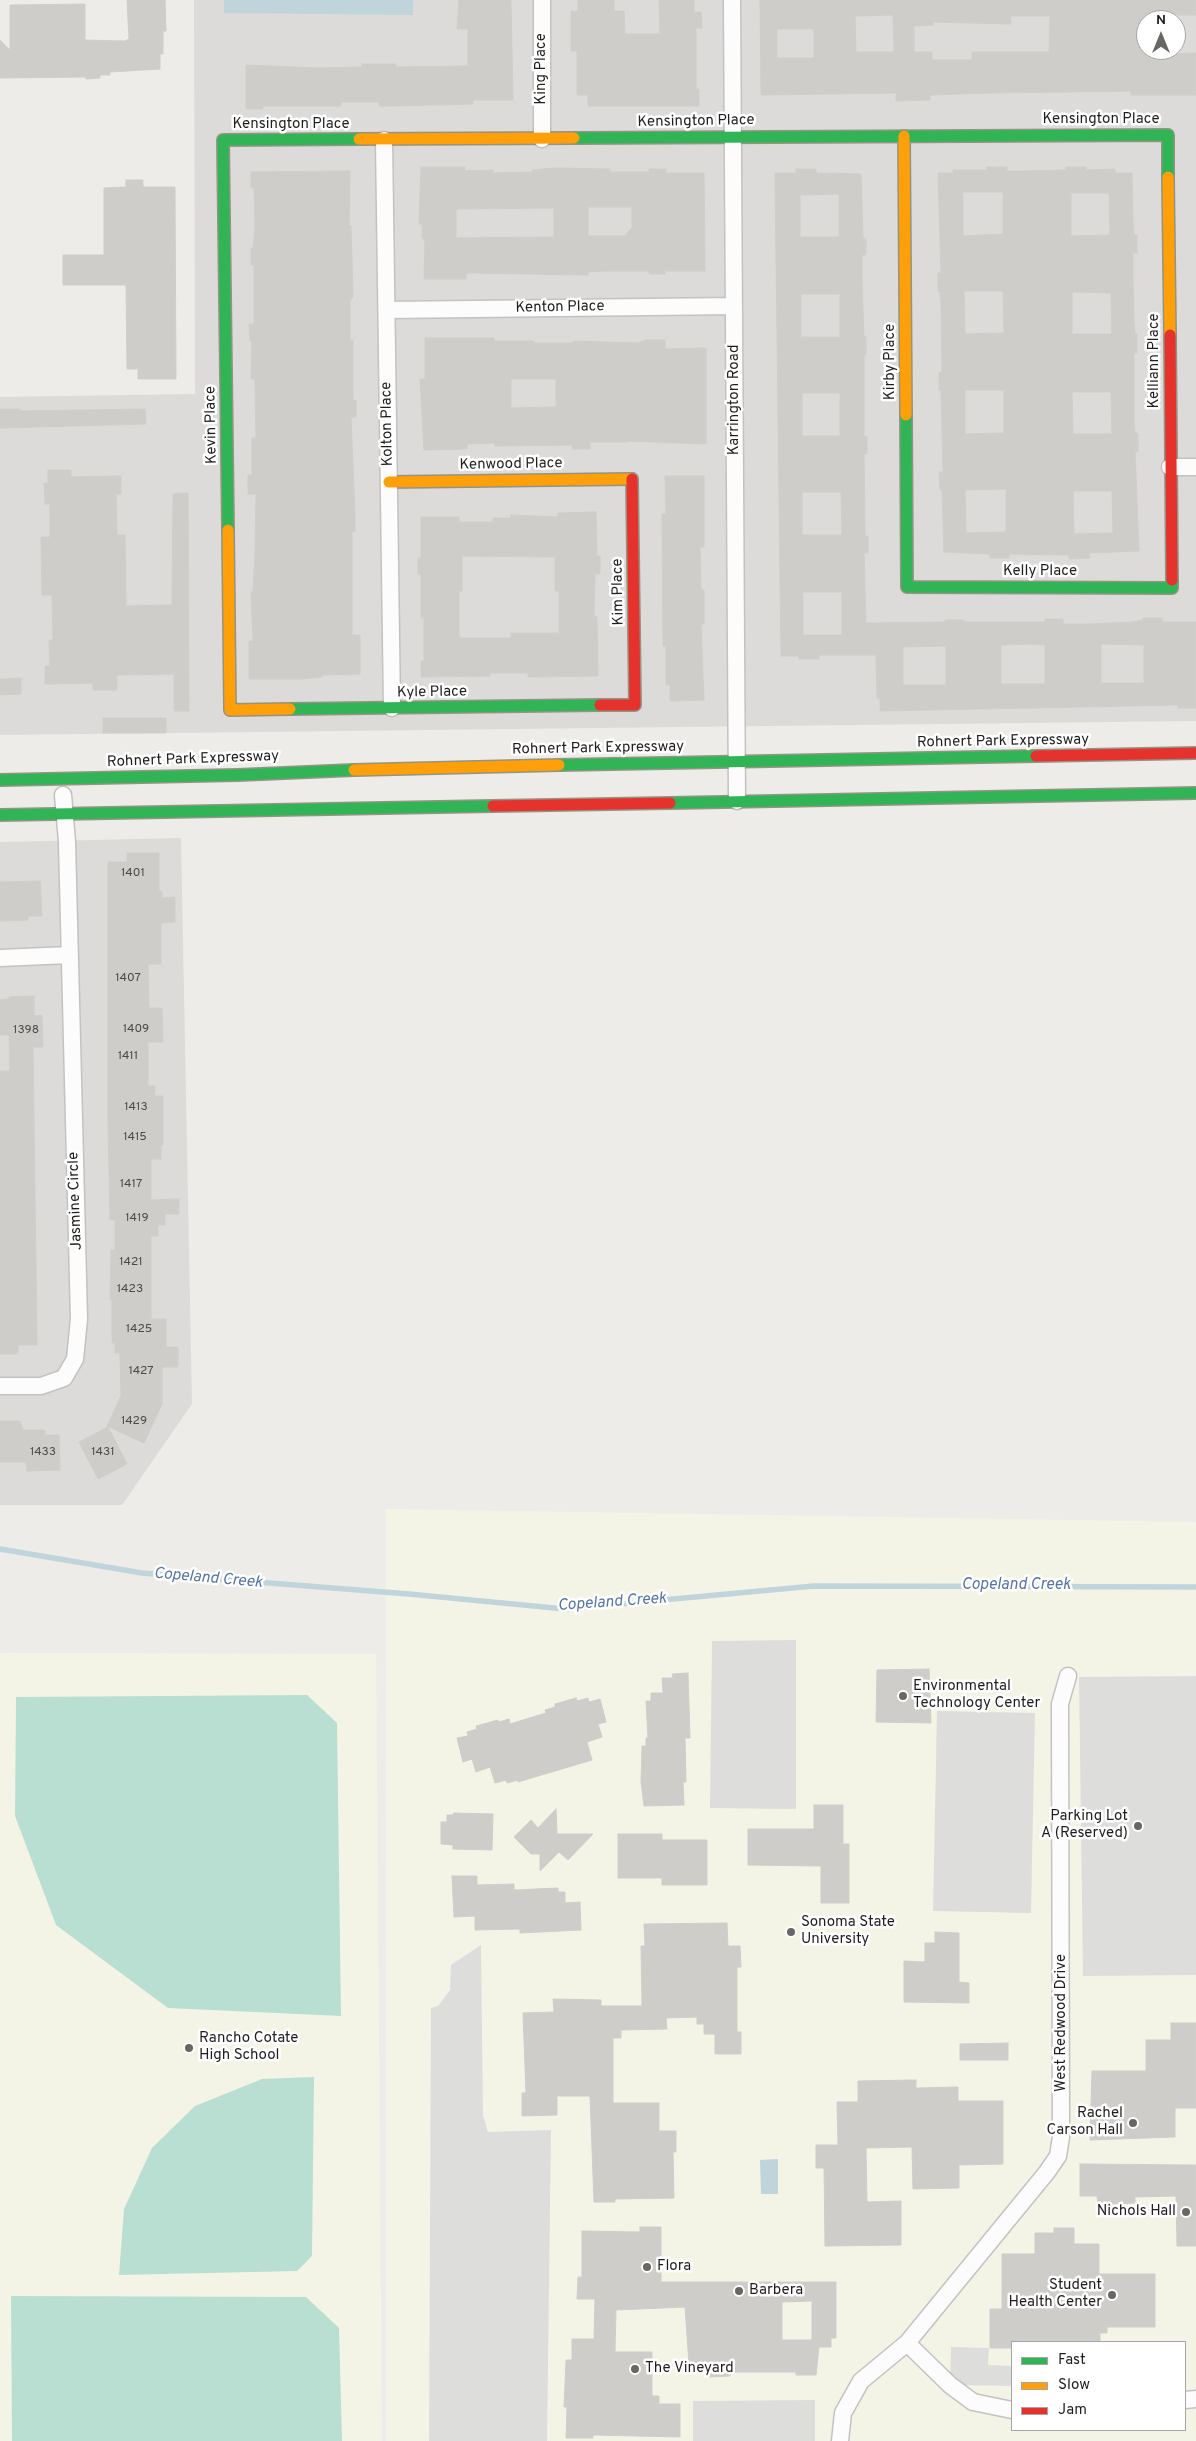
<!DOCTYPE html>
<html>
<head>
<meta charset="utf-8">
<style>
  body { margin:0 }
  #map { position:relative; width:1196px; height:2441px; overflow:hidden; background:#edece9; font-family:Overpass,sans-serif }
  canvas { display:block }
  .legend { position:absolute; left:1011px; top:2341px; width:175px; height:90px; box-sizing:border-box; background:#fff; border:1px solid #a5a5a5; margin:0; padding:6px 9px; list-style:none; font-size:15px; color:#1f1f1f }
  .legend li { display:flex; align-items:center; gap:10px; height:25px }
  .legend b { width:25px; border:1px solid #a5a5a5 }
  .north { position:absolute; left:1136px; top:10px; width:50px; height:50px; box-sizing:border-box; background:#fff; border:1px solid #a5a5a5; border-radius:50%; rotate:0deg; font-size:14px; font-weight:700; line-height:20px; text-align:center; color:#1f1f1f }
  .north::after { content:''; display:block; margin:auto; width:18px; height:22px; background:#676766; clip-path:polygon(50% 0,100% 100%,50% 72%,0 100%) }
</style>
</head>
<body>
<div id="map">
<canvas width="1196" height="2441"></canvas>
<ul class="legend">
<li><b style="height:6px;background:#30b455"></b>Fast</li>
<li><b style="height:6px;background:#ff9f0a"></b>Slow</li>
<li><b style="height:6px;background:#e5322d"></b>Jam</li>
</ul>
<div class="north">N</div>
</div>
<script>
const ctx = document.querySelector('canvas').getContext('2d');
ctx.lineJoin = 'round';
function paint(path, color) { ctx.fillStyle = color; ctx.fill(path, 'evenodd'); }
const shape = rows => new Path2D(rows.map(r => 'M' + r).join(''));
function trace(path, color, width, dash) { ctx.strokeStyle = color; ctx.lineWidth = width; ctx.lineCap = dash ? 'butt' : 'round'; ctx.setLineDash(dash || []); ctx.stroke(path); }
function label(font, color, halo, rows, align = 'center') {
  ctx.font = font + ' Overpass,sans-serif'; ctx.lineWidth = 5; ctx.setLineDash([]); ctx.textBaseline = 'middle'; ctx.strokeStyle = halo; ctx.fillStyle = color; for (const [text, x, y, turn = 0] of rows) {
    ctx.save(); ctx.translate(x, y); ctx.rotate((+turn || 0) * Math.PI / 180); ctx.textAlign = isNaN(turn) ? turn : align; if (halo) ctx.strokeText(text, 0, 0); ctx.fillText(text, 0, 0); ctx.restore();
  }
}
paint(shape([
  [194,0,1196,0,1196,721,0,735,0,397,195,394],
  [1146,20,1176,20,1176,50,1146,50],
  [181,838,192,1404,122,1505,0,1505,0,842]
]), '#dcdbda');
paint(shape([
  [386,1509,1196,1522,1196,2441,386,2441],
  [1012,2342,1185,2342,1185,2430,1012,2430],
  [0,1653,376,1654,382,2441,0,2441]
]), '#f4f4e6');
paint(shape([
  [307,1695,337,1723,341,2016,168,2008,56,1925,15,1816,16,1697],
  [314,2077,312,2256,297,2271,119,2275,124,2209,152,2148,195,2106,262,2079],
  [11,2296,306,2297,339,2328,342,2441,12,2441]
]), '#b9dfd2');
paint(shape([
  [796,1640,796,1809,710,1808,712,1641],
  [1196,1676,1196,1975,1083,1976,1079,1677],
  [937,1711,1035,1713,1031,1913,933,1911],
  [481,1945,483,2115,488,2132,551,2130,547,2441,429,2441,431,2008,438,2006,450,1990,451,1965],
  [951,2347,989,2348,988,2365,1012,2366,1012,2386,950,2385],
  [815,2400,815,2441,693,2441,693,2401]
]), '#dddddc');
paint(shape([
  [224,0,413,0,413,15,224,13],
  [778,2159,778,2194,761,2194,760,2160]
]), '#c0d4dc');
trace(shape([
  [0,1549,142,1573,409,1594,565,1609,814,1586,1196,1587]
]), '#c0d4dc', 5.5);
const building = shape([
  [127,0,165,0,166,31,163,31,163,54,160,54,160,69,110,72,110,75,100,75,100,78,86,79,86,77,0,78,0,40,10,50,10,5,85,4,85,40,125,41,129,39,127,0],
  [459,0,511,0,513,100,473,100,473,104,396,106,379,106,379,102,341,102,341,106,263,106,263,109,246,109,246,65,317,68,362,67,362,64,396,64,396,67,468,66,468,29,457,29,459,0],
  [578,0,614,0,614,11,624,11,625,34,660,34,659,0,694,0,694,12,701,12,702,28,696,28,696,89,699,89,699,106,588,106,588,95,577,95,577,51,571,51,571,11,578,11,578,0],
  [760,0,1196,0,1196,15,1169,15,1169,20,1146,20,1146,50,1169,50,1169,54,1196,53,1196,95,1131,95,1131,91,988,93,930,95,930,100,896,101,896,93,761,95,760,0],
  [893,15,894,50,893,52,856,52,855,16,893,15],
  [1011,16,1050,16,1049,52,972,52,972,60,932,60,932,52,914,52,914,26,933,25,933,22,1011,24,1011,16],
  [777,29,814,29,814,58,777,58,777,29],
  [421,167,465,167,465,171,493,170,493,173,532,172,532,170,554,168,610,169,610,172,649,172,649,169,666,169,666,173,704,173,705,271,665,271,665,274,649,274,649,271,606,271,588,272,588,275,466,273,466,279,424,279,425,239,422,239,422,224,419,224,421,167],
  [588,207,632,207,632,228,624,236,588,236,588,207],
  [554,208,554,237,456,238,456,209,554,208],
  [987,167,1007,167,1007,171,1025,171,1066,170,1066,167,1086,167,1086,170,1115,169,1115,173,1132,173,1133,224,1134,235,1137,235,1137,253,1133,253,1133,283,1134,323,1135,334,1137,334,1137,353,1134,353,1134,422,1135,433,1138,433,1138,452,1135,452,1139,551,1089,553,1090,558,1069,559,1069,555,1009,554,1009,558,990,558,990,554,944,552,942,490,940,490,939,472,943,472,941,390,939,390,939,372,942,372,941,303,940,292,938,292,938,273,941,273,938,173,953,173,953,170,987,170,987,167],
  [963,192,1003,192,1003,234,963,236,963,192],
  [1071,193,1109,193,1110,235,1071,236,1071,193],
  [964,291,1003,291,1004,333,965,334,964,291],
  [1072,292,1111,293,1112,334,1072,334,1072,292],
  [965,390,1004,390,1004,433,965,434,965,390],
  [1072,392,1111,392,1112,434,1073,434,1072,392],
  [1006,489,1006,532,966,533,965,490,1006,489],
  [1073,491,1112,491,1113,533,1074,534,1073,491],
  [796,169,816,169,816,173,861,174,863,238,866,238,866,255,862,255,862,284,864,336,866,337,866,355,864,355,864,436,867,436,867,454,864,454,865,536,868,536,868,553,864,553,866,623,945,622,945,620,964,620,964,622,1045,622,1045,619,1063,619,1063,624,1091,624,1132,622,1143,620,1143,618,1162,618,1162,622,1196,622,1196,708,1178,708,1178,705,880,711,880,698,877,698,876,655,819,655,819,659,799,659,799,656,781,656,775,173,796,173,796,169],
  [839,194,839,237,800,237,800,195,839,194],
  [801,294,840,294,840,337,801,337,801,294],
  [802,393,840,393,840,436,802,436,802,393],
  [802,492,841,492,842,535,802,535,802,492],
  [803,592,842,592,842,635,803,635,803,592],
  [1033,644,1045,645,1045,684,1001,684,1001,645,1033,644],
  [1101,644,1144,645,1144,683,1101,683,1101,644],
  [946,646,946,685,903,685,903,647,946,646],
  [350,171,349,226,351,226,353,297,350,301,350,340,353,340,353,400,356,400,356,417,351,417,355,515,355,532,352,532,352,635,360,635,360,674,322,675,322,677,301,679,249,679,249,641,253,641,251,592,253,592,255,553,256,494,248,494,248,475,252,475,252,438,256,438,255,379,251,379,252,341,250,341,249,324,254,324,254,265,251,265,251,248,253,248,255,227,254,188,251,188,251,172,350,171],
  [126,180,143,180,143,187,175,187,176,379,138,379,138,369,127,369,126,285,63,285,63,255,104,255,104,188,126,187,126,180],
  [425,338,494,338,494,341,534,341,534,343,573,343,573,341,637,343,647,340,665,340,665,349,706,348,706,444,627,441,627,442,590,442,590,449,572,449,572,445,495,446,495,443,467,444,467,449,424,450,420,379,425,379,425,338],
  [511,379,556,379,556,407,511,408,511,379],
  [0,409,20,409,20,411,145,409,146,424,0,428,0,409],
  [48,470,71,470,71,477,121,476,121,494,116,494,117,535,125,535,126,606,172,605,173,494,188,493,189,711,174,711,174,674,117,675,117,690,93,690,93,683,45,684,45,666,50,666,49,640,53,640,52,595,42,595,41,537,50,537,50,504,45,504,44,483,48,483,48,470],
  [665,476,704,476,704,547,700,547,701,590,704,590,704,624,701,624,704,700,670,701,670,685,666,685,666,646,663,646,662,514,666,514,665,476],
  [596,512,597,556,600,556,600,574,595,574,594,616,597,617,598,676,528,677,528,673,490,673,490,676,421,677,421,661,424,661,424,618,421,618,421,574,418,574,418,558,421,558,421,517,459,517,459,522,493,522,493,518,511,518,511,515,558,517,558,513,596,512],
  [462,556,555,557,555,591,559,591,559,633,511,633,511,638,459,638,459,591,462,591,462,556],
  [21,678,21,694,0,695,0,679,21,678],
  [103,718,166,718,166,733,103,733,103,718],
  [127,853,159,853,159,891,162,891,162,898,175,897,175,922,161,923,161,964,148,964,149,1008,162,1008,163,1042,148,1042,148,1086,155,1086,155,1096,163,1096,163,1145,161,1145,161,1159,151,1159,151,1200,179,1199,179,1214,165,1214,165,1225,158,1225,158,1236,151,1236,151,1319,166,1319,166,1347,178,1347,178,1367,162,1367,162,1404,144,1443,107,1426,121,1396,120,1353,115,1353,115,1343,112,1343,112,1300,110,1300,111,1250,115,1250,115,1220,110,1220,108,1120,108,862,127,862,127,853],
  [40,881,42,916,28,916,28,920,0,921,0,882,40,881],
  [34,996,34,1016,42,1015,43,1047,33,1047,37,1345,18,1345,18,1354,0,1354,0,1071,10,1071,9,1035,0,1035,0,1000,9,999,9,997,34,996],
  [0,1421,20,1421,23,1430,45,1430,45,1435,59,1435,60,1470,27,1471,26,1462,0,1462,0,1421],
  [108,1427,127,1464,98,1479,79,1442,108,1427],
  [929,1669,931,1723,876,1722,877,1670,929,1669],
  [688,1673,690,1738,685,1738,686,1782,683,1782,684,1805,644,1806,641,1782,642,1746,646,1746,646,1738,648,1738,646,1701,651,1701,651,1693,663,1693,662,1678,673,1678,672,1674,688,1673],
  [576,1698,577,1701,588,1698,589,1702,600,1699,606,1722,598,1724,602,1737,587,1742,592,1760,518,1782,518,1780,507,1783,506,1780,495,1783,490,1767,476,1772,472,1759,463,1762,457,1738,468,1736,467,1732,477,1729,476,1726,498,1720,499,1722,509,1719,510,1724,546,1713,545,1710,555,1707,555,1704,576,1698],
  [814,1805,843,1805,843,1844,849,1844,849,1903,821,1903,821,1866,748,1865,748,1829,814,1829,814,1805],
  [556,1809,557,1834,593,1834,568,1860,559,1852,540,1871,540,1854,531,1854,514,1837,531,1820,538,1828,556,1809],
  [454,1813,493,1814,492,1850,453,1849,453,1845,441,1844,441,1822,447,1822,447,1815,453,1815,454,1813],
  [618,1834,662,1834,662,1840,707,1840,707,1885,662,1885,662,1878,618,1878,618,1834],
  [452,1876,477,1876,477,1885,514,1884,514,1890,558,1888,558,1892,565,1892,565,1903,580,1902,581,1930,520,1933,520,1929,475,1930,475,1916,454,1917,452,1876],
  [727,1923,728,1946,740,1946,741,1967,737,1967,737,2032,741,2032,741,2054,715,2054,715,2034,704,2034,704,2024,697,2024,697,2017,666,2018,667,2029,621,2030,621,2038,613,2038,613,2103,659,2103,659,2131,676,2131,676,2152,673,2152,674,2198,615,2199,615,2202,594,2202,590,2096,557,2096,557,2115,522,2116,522,2093,526,2093,523,2013,554,2012,553,1999,601,2000,601,2006,642,2006,641,1946,645,1946,644,1924,727,1923],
  [935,1932,959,1933,959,1982,969,1983,969,2003,904,2002,904,1961,925,1962,925,1943,935,1943,935,1932],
  [1171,2023,1196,2023,1196,2108,1175,2108,1175,2137,1090,2140,1092,2071,1146,2071,1146,2040,1171,2040,1171,2023],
  [1008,2043,1008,2060,960,2060,960,2044,1008,2043],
  [916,2080,916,2088,958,2087,958,2101,1003,2101,1003,2164,959,2165,959,2188,913,2189,912,2147,866,2148,867,2202,901,2201,901,2245,825,2246,824,2168,816,2168,816,2145,838,2145,837,2102,858,2102,858,2081,916,2080],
  [1080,2164,1196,2165,1196,2246,1177,2246,1176,2196,1135,2197,1135,2203,1098,2205,1097,2196,1080,2196,1080,2164],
  [640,2227,661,2227,661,2282,836,2282,836,2338,831,2338,831,2347,819,2347,816,2375,796,2375,796,2372,730,2372,730,2376,709,2377,708,2362,689,2364,685,2307,616,2310,615,2352,652,2352,652,2396,659,2396,659,2404,680,2404,680,2437,593,2435,593,2438,566,2438,567,2407,564,2407,566,2360,572,2360,572,2339,594,2339,595,2299,577,2299,578,2277,582,2277,582,2231,640,2232,640,2227],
  [812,2301,812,2340,782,2340,782,2302,812,2301],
  [1054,2228,1074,2228,1074,2244,1099,2244,1099,2274,1155,2274,1155,2327,1107,2327,1107,2333,1100,2333,1100,2342,1012,2342,1012,2348,990,2348,990,2309,1002,2309,1002,2254,1035,2254,1035,2233,1054,2233,1054,2228]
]);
paint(building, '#cecdca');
trace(building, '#d0ceca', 1);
const street = shape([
  [542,0,542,139],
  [732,0,737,801],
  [384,140,392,708],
  [387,310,734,306],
  [1170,467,1196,467],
  [0,958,69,955],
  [0,1386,41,1386,64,1378,75,1359,79,1319,67,842,63,795],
  [907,2343,950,2385,973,2402,1012,2410],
  [1185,2400,1196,2399],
  [840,2441,843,2413,861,2381,907,2343,1047,2172,1058,2156,1061,2137,1060,1704,1068,1676]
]);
const fast = shape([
  [574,138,1168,135,1168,177],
  [906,415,907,587,1172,588,1172,580],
  [228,530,223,140,359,139],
  [290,709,600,705],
  [559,765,1036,756],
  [0,780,238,775,354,770],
  [670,803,1196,793],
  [0,815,493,806]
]);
const slow = shape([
  [904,136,906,415],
  [359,139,574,138],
  [1168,177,1170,335],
  [389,482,632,479],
  [228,530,230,710,290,709],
  [354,770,559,765]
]);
const jam = shape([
  [1170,335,1172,580],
  [600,705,635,705,632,479],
  [1036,756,1196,753],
  [493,806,670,803]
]);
trace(street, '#c3c2c1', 19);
trace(fast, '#929583', 14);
trace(slow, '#929583', 14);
trace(jam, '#929583', 14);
trace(street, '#fcfcfc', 16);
trace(fast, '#30b455', 11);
trace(slow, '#ff9f0a', 11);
trace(jam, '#e5322d', 11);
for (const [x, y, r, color] of [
  [903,1696,5,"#676766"],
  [1138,1826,5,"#676766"],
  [791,1932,5,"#676766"],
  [189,2048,5,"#676766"],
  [1133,2123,5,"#676766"],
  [1186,2212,5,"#676766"],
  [647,2267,5,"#676766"],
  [739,2291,5,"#676766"],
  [1112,2295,5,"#676766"],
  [635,2369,5,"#676766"]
]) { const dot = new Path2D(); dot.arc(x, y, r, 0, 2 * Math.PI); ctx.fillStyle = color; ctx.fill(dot); trace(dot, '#fff', 2); }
label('12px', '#4b4a4a', null, [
  ["1401",133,874],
  ["1407",128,979],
  ["1409",136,1030],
  ["1398",26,1031],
  ["1411",128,1057],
  ["1413",136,1108],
  ["1415",135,1138],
  ["1417",131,1185],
  ["1419",137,1219],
  ["1421",131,1263],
  ["1423",130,1290],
  ["1425",139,1330],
  ["1427",141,1372],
  ["1429",134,1422],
  ["1433",43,1453],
  ["1431",103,1453]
]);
label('15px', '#1f1f1f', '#fff', [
  ["King Place",542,69,-90],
  ["Kensington Place",1101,120],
  ["Kensington Place",696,122,-1],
  ["Kensington Place",291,125],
  ["Kenton Place",560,308,-1],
  ["Kelliann Place",1155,361,-90],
  ["Kirby Place",891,362,-90],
  ["Karrington Road",735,400,-90],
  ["Kolton Place",388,424,-91],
  ["Kevin Place",212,425,-91],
  ["Kenwood Place",511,465,-1],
  ["Kelly Place",1040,572],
  ["Kim Place",619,592,-91],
  ["Kyle Place",432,693,-1],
  ["Rohnert Park Expressway",1003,742,-1],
  ["Rohnert Park Expressway",598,749,-1],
  ["Rohnert Park Expressway",193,760,-2],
  ["Jasmine Circle",76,1201,-92],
  ["West Redwood Drive",1062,2023,-90]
]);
label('15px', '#1f1f1f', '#fff', [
  ["Environmental",913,1687],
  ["Technology Center",913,1704],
  ["Parking Lot",1128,1817,"right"],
  ["A (Reserved)",1128,1834,"right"],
  ["Sonoma State",801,1923],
  ["University",801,1940],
  ["Rancho Cotate",199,2039],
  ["High School",199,2056],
  ["Rachel",1123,2114,"right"],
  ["Carson Hall",1123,2131,"right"],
  ["Nichols Hall",1176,2212,"right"],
  ["Flora",657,2267],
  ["Student",1102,2286,"right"],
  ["Health Center",1102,2303,"right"],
  ["Barbera",749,2291],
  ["The Vineyard",645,2369]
], 'left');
label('italic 16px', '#5775a3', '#fff', [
  ["Copeland Creek",208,1579,5],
  ["Copeland Creek",1016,1586],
  ["Copeland Creek",612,1603,-4]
]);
</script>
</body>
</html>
